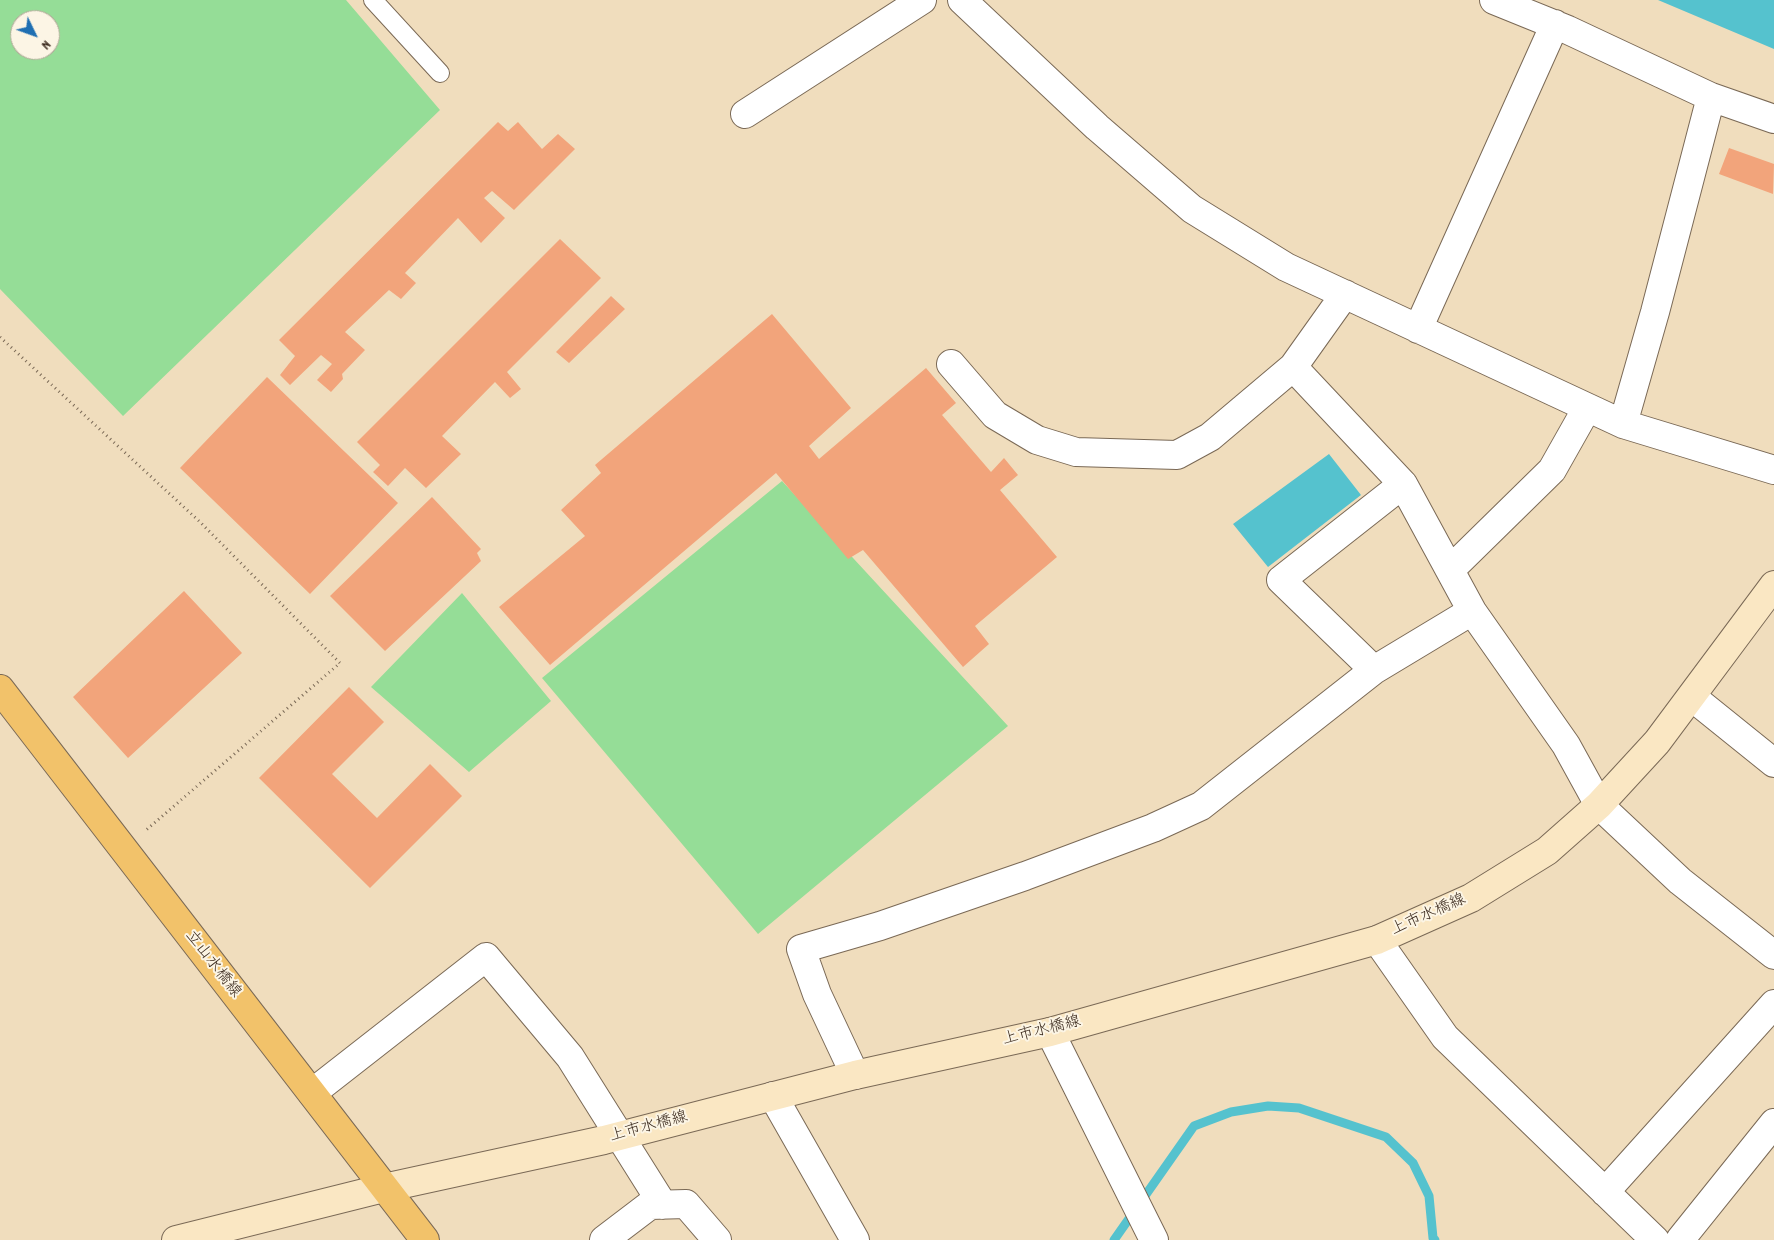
<!DOCTYPE html>
<html>
<head>
<meta charset="utf-8">
<style>
  body { margin:0 }
  #map { position:relative; width:1774px; height:1240px; overflow:hidden; background:#f0ddbd; font-family:Dekko,sans-serif }
  canvas { display:block }
  .north { position:absolute; left:10px; top:10px; width:50px; height:50px; box-sizing:border-box; background:#fcf5e5; border:1px solid #afa495; border-radius:50%; rotate:132deg; font-size:14px; font-weight:700; line-height:20px; text-align:center; color:#3b2a1e }
  .north::after { content:''; display:block; margin:auto; width:18px; height:22px; background:#1f6fb2; clip-path:polygon(50% 0,100% 100%,50% 72%,0 100%) }
</style>
</head>
<body>
<div id="map">
<canvas width="1774" height="1240"></canvas>
<div class="north">N</div>
</div>
<script>
const ctx = document.querySelector('canvas').getContext('2d');
ctx.lineJoin = 'round';
function paint(path, color) { ctx.fillStyle = color; ctx.fill(path, 'evenodd'); }
const shape = rows => new Path2D(rows.map(r => 'M' + r).join(''));
function trace(path, color, width, dash) { ctx.strokeStyle = color; ctx.lineWidth = width; ctx.lineCap = dash ? 'butt' : 'round'; ctx.setLineDash(dash || []); ctx.stroke(path); }
function label(font, color, halo, rows, align = 'center') {
  ctx.font = font + ' Dekko,"Klee One",sans-serif'; ctx.lineWidth = 4; ctx.setLineDash([]); ctx.textBaseline = 'middle'; ctx.strokeStyle = halo; ctx.fillStyle = color; for (const [text, x, y, turn = 0] of rows) {
    ctx.save(); ctx.translate(x, y); ctx.rotate((+turn || 0) * Math.PI / 180); ctx.textAlign = isNaN(turn) ? turn : align; if (halo) ctx.strokeText(text, 0, 0); ctx.fillText(text, 0, 0); ctx.restore();
  }
}
paint(shape([
  [0,0,346,0,440,110,123,416,0,289],
  [20,20,50,20,50,50,20,50],
  [782,481,1008,726,758,934,542,678],
  [462,593,551,701,469,772,371,687]
]), '#95dd97');
paint(shape([
  [1658,0,1774,0,1774,49],
  [1329,454,1361,495,1268,567,1233,524]
]), '#55c2ce');
trace(shape([
  [1114,1240,1194,1126,1231,1112,1268,1106,1299,1108,1386,1137,1413,1163,1429,1196,1433,1238,1435,1240]
]), '#55c2ce', 9);
paint(shape([
  [498,122,508,131,518,122,542,149,558,134,575,149,514,210,492,191,484,198,505,218,481,243,458,218,405,273,416,283,401,299,389,290,345,332,365,350,342,374,343,379,331,392,317,380,332,364,321,355,290,385,280,375,295,356,279,340],
  [1729,148,1774,164,1773,194,1719,174],
  [560,239,601,278,507,372,521,389,510,398,495,382,442,436,461,454,426,488,405,468,388,486,373,472,380,465,357,442],
  [611,296,625,309,569,363,556,352],
  [772,314,851,408,809,446,819,459,926,368,956,403,942,415,991,472,1004,458,1018,475,1000,490,1057,557,975,626,989,644,963,667,863,550,848,559,776,473,550,665,499,607,585,536,561,510,601,473,595,465],
  [267,377,398,503,310,594,180,468],
  [432,497,481,549,477,553,481,561,385,651,330,596],
  [184,591,242,653,128,758,73,697],
  [349,687,384,722,332,774,377,818,430,764,462,796,370,888,259,778]
]), '#f2a47b');
const lane = shape([
  [373,0,440,73]
]);
const street = shape([
  [962,0,1097,127,1192,209,1286,267,1623,424,1774,470],
  [1494,0,1568,30,1711,97,1774,119],
  [745,114,922,0],
  [1345,294,1293,367,1403,484,1472,611,1566,745,1599,805,1680,881,1774,955],
  [1418,329,1555,24],
  [951,364,995,415,1037,440,1076,452,1177,455,1210,437,1293,367],
  [1623,424,1655,312,1711,97],
  [1450,570,1552,470,1587,408],
  [1374,670,1472,611],
  [1692,697,1774,763],
  [1377,940,1445,1037,1655,1240],
  [1050,1032,1154,1240],
  [855,1075,817,994,801,949,880,926,1025,876,1153,828,1201,806,1374,670,1281,580,1403,484],
  [312,1093,486,957,570,1057,663,1205],
  [773,1096,855,1240],
  [1605,1192,1774,1004],
  [604,1240,650,1205,686,1204,717,1240],
  [1680,1240,1774,1123]
]);
const secondary = shape([
  [176,1240,384,1188,604,1140,855,1075,1050,1032,1377,940,1471,898,1547,851,1599,805,1657,742,1774,585]
]);
const primary = shape([
  [0,689,425,1240]
]);
trace(lane, '#7a6956', 20);
trace(street, '#7a6956', 30);
trace(secondary, '#7a6956', 30);
trace(primary, '#7a6956', 30);
trace(shape([
  [0,337,200,522,340,663,145,831]
]), '#7a6956', 3, [1, 4]);
trace(lane, '#fff', 18);
trace(street, '#fff', 28);
trace(secondary, '#fae7c3', 28);
trace(primary, '#f2c26a', 28);
label('16px', '#3b2a1e', '#fcf5e5', [
  ["上市水橋線",1429,916,-24],
  ["立山水橋線",212,965,52],
  ["上市水橋線",1042,1032,-14],
  ["上市水橋線",649,1128,-15]
]);
</script>
</body>
</html>
